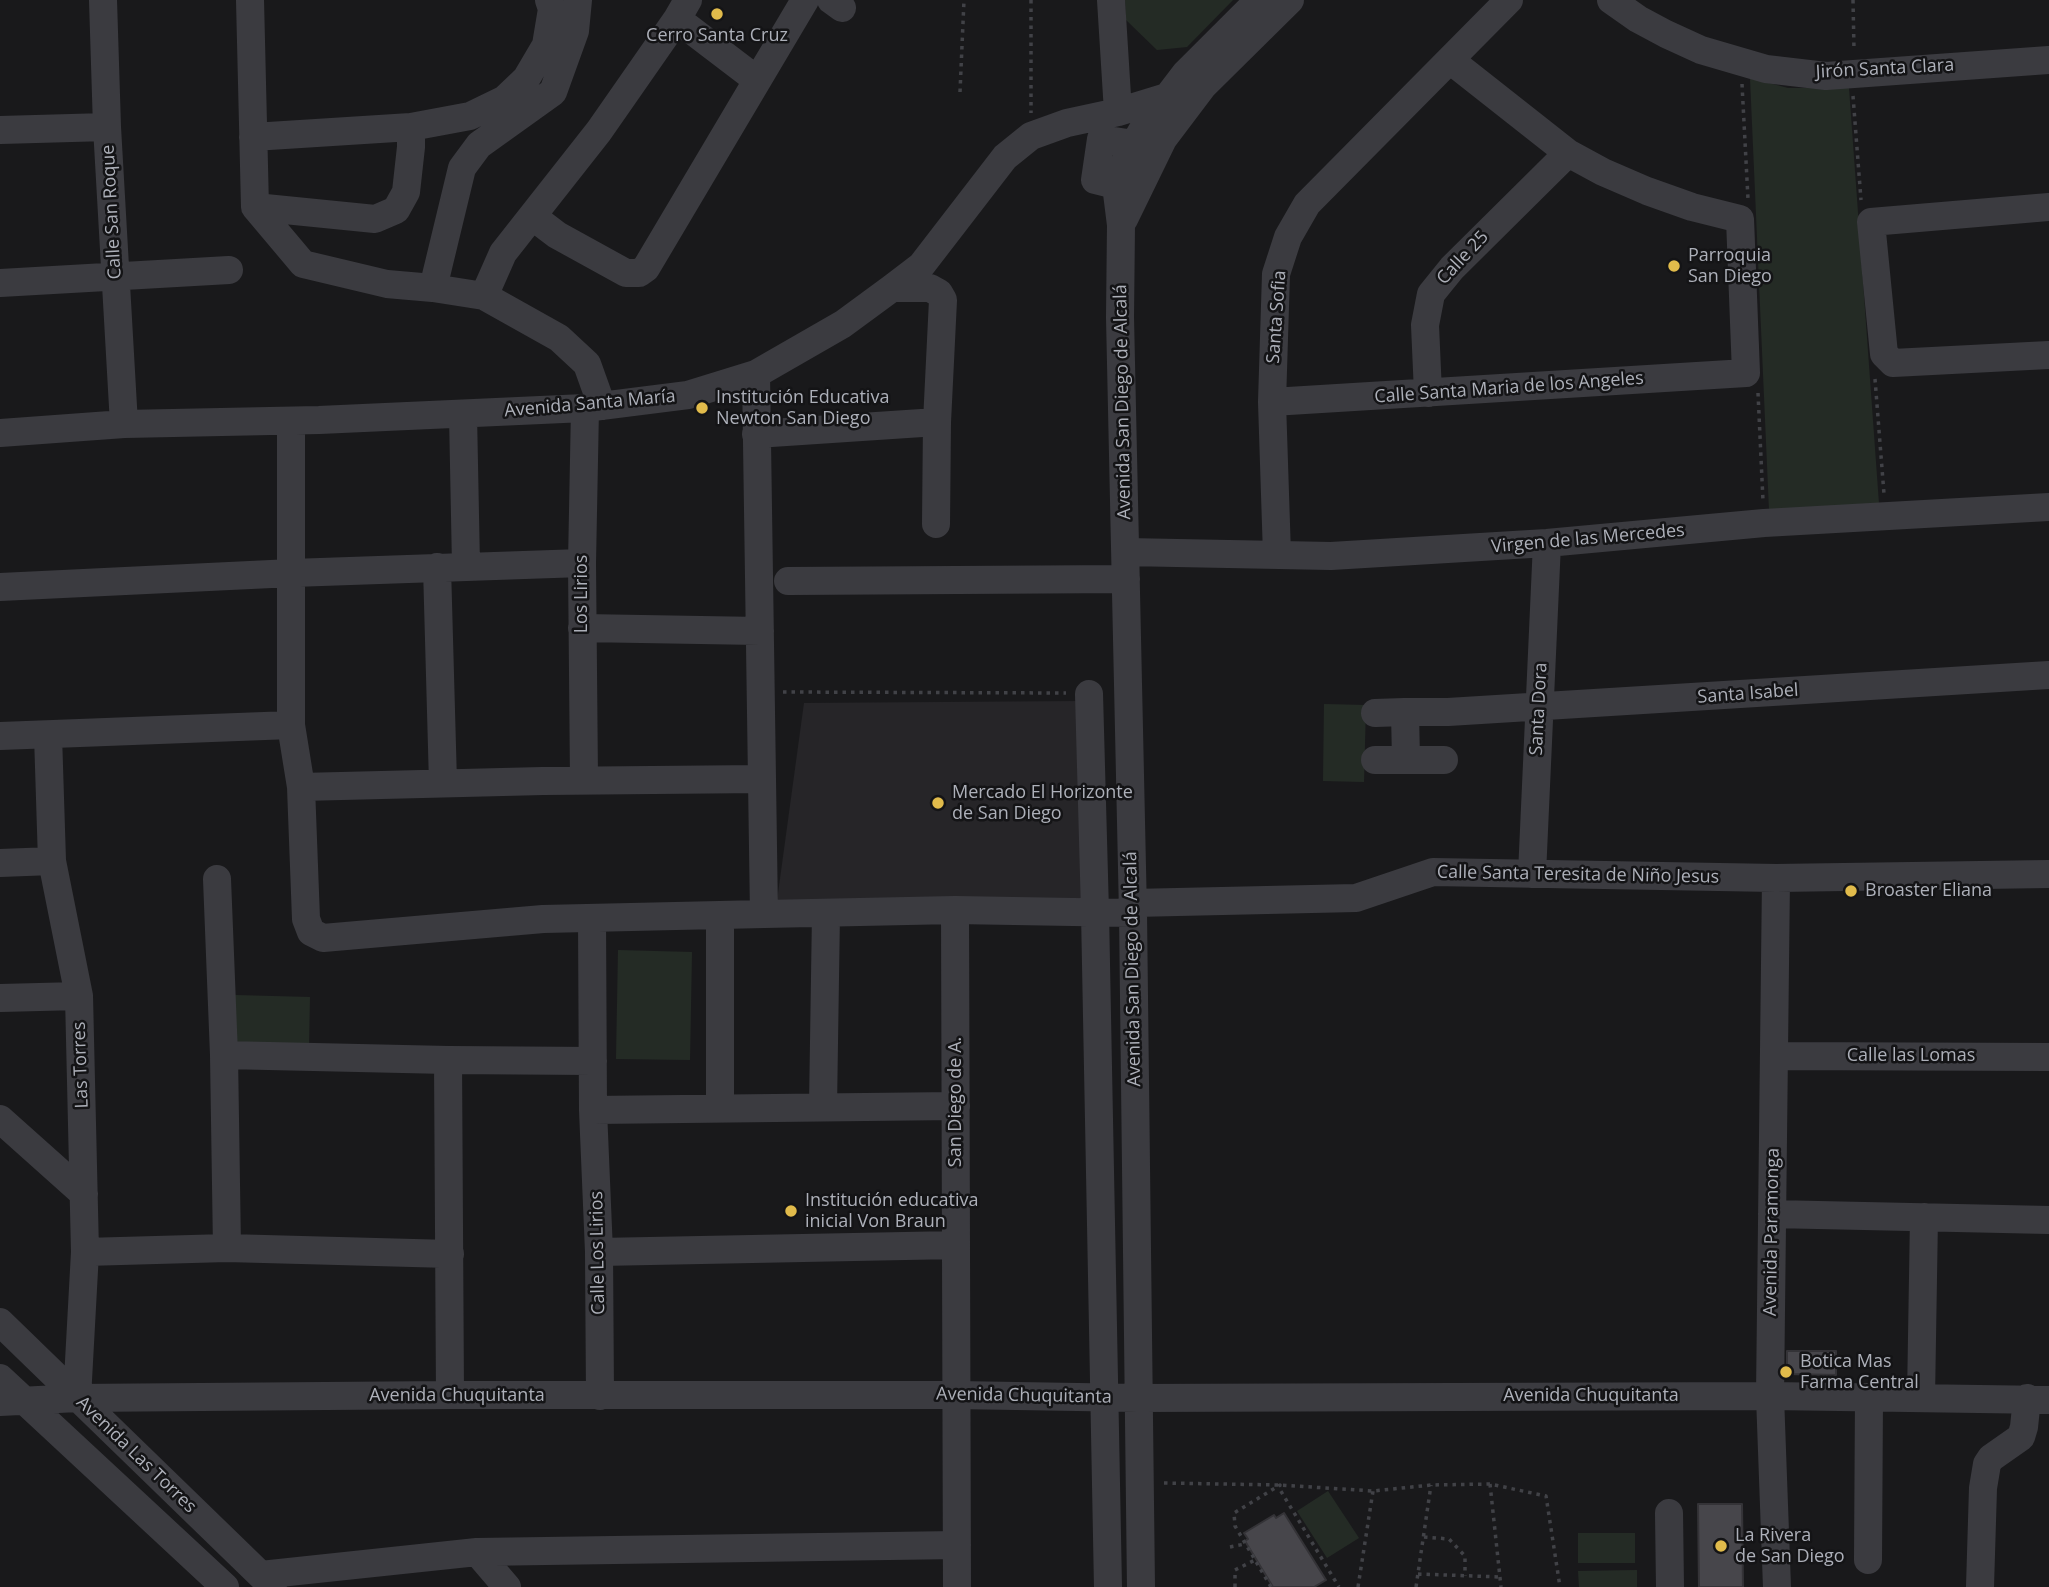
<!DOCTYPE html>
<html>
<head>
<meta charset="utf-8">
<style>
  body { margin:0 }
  canvas { display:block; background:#19191b }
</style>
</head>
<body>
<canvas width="2049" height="1587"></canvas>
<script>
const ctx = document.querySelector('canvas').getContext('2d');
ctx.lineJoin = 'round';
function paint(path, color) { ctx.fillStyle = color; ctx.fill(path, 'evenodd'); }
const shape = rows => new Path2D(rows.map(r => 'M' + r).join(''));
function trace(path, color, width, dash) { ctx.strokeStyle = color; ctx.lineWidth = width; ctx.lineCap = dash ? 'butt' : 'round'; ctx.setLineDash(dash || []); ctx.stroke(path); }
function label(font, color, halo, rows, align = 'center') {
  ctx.font = font + ' "Open Sans",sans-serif'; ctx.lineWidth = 5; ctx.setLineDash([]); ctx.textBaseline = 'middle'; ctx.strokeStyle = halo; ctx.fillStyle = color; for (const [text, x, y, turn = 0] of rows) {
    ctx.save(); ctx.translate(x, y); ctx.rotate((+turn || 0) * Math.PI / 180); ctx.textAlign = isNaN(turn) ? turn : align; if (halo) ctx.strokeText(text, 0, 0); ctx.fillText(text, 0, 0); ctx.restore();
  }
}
paint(shape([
  [1084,701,1086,903,776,908,804,703]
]), '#262528');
paint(shape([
  [1125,0,1233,0,1187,47,1157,50,1126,20],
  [1750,78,1788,88,1849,88,1879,504,1769,510],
  [1324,704,1366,705,1364,782,1323,781],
  [618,950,692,952,690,1060,616,1059],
  [235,995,310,997,309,1046,234,1044],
  [1328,1491,1359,1538,1327,1558,1297,1511],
  [1578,1533,1635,1533,1635,1563,1578,1563],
  [1637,1570,1637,1587,1579,1587,1578,1571]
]), '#242b25');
const building = shape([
  [1787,1351,1836,1351,1836,1375,1787,1374,1787,1351],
  [1698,1504,1742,1504,1743,1587,1699,1587,1698,1504],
  [1284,1513,1326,1580,1314,1587,1273,1587,1245,1541,1248,1539,1244,1533,1274,1515,1276,1518,1284,1513]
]);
paint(building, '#47464b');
trace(building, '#343337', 2);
trace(shape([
  [1031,0,1031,113],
  [1853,0,1854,50],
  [1742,84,1748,199],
  [960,92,964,0],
  [1853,96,1861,200],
  [1875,379,1884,494],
  [1758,393,1763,501],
  [783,692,1066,693],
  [1164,1483,1280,1485,1373,1491,1431,1485,1490,1484,1546,1496,1560,1587],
  [1490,1484,1501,1587],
  [1424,1537,1449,1539,1465,1556,1465,1576],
  [1230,1547,1245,1544],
  [1418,1574,1500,1577],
  [1235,1587,1235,1570,1255,1560],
  [1271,1587,1235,1526,1234,1513,1280,1485,1279,1488,1339,1587],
  [1358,1587,1373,1491],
  [1416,1587,1431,1485]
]), '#414247', 3.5, [3.5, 5]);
trace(shape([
  [103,0,107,127,124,424],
  [250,0,255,207,303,264,387,284,433,288,484,296,559,338,587,364,602,406],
  [831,0,842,8],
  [1111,0,1118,112],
  [1611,0,1638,19,1666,34,1701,50,1766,69,1826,76,2049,60],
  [677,19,757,80],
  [411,127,470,116,505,99,526,79,546,45,552,9,549,0],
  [0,130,107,127],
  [253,137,411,127,411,147,406,192,396,210,375,219,255,207],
  [1119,186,1095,180,1101,139,1134,144],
  [2049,207,1871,222,1884,354,1893,363,2049,355],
  [532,216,557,235,626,273,639,273,646,268,805,0],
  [1124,219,1163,139,1203,86,1290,0],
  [0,283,229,270],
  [433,288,462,168,479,145,553,92,575,31,578,0],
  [892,288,930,288,939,293,943,300,937,422,936,524],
  [484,296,503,253,599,131,677,19,688,0],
  [756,374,764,914],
  [1428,393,1425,325,1431,294,1452,268,1568,153],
  [1272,402,1746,373,1740,219,1692,207,1647,191,1603,172,1568,153,1450,60],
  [463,414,466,566],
  [291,421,291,725,301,787,306,919,311,932,323,938,543,919,764,914,955,910,1133,913],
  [0,433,124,424,319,420,585,408,688,395,756,374,843,324,892,288,921,266,1005,157,1031,136,1067,123,1118,112,1203,86],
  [756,434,937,422],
  [1126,552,1331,556,1547,543,1764,523,2049,507],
  [1277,555,1272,402,1276,274,1288,237,1307,204,1509,0],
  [437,567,443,783],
  [788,581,1126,579],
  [0,587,292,573,582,563],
  [582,628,760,631],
  [1089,694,1095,912,1108,1587],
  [1375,713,1405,712],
  [48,735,52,861,79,996,85,1252,77,1398],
  [0,736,291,725],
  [1375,760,1406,760],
  [1444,760,1406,760,1405,712,1448,712,2049,675],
  [584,780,582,563,585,408],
  [301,787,543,781,762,779],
  [0,863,52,861],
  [1532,874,1547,543],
  [1776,878,1770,1396,1777,1587],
  [217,879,224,1055,227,1248],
  [1133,903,1356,898,1433,872,1776,878,2049,874],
  [955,910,957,1587],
  [720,915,720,1108],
  [592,918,593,1110,599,1252,600,1396],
  [0,998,79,996],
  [224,1055,448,1060,593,1061],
  [1774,1056,2049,1057],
  [448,1060,450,1395],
  [823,1107,826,913],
  [593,1110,956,1106],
  [0,1119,84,1194],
  [1772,1214,2049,1220],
  [85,1252,227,1248,450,1254],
  [599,1252,956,1245],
  [0,1322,273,1587],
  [0,1378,225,1587],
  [1921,1398,1924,1217],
  [0,1402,77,1398,450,1395,956,1395,1138,1398,1770,1396,2049,1400],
  [1669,1513,1670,1587],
  [477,1552,507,1587],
  [1868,1560,1869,1397],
  [261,1575,477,1552,957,1545],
  [1141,1587,1133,913,1120,317,1121,225,1117,193,1127,157,1143,129,1185,74,1259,0],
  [1980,1587,1983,1488,1987,1464,1991,1458,2021,1437,2024,1427,2027,1398]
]), '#3b3b40', 28);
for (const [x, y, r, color] of [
  [717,14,7,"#e1bb4b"],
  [1674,266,7,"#e1bb4b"],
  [702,408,7,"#e1bb4b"],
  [938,803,7,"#e1bb4b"],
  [1851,891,7,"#e1bb4b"],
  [791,1211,7,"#e1bb4b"],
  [1786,1372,7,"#e1bb4b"],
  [1721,1546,7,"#e1bb4b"]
]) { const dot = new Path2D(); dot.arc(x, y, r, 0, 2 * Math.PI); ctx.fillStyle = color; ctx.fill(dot); trace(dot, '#141416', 2.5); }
label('18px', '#adb0b9', '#141416', [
  ["Cerro Santa Cruz",717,36,"center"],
  ["Parroquia",1688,256],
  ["San Diego",1688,277],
  ["Institución Educativa",716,398],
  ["Newton San Diego",716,419],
  ["Mercado El Horizonte",952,793],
  ["de San Diego",952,814],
  ["Broaster Eliana",1865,891],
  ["Institución educativa",805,1201],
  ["inicial Von Braun",805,1222],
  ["Botica Mas",1800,1362],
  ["Farma Central",1800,1383],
  ["La Rivera",1735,1536],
  ["de San Diego",1735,1557]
], 'left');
label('18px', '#adb0b9', '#141416', [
  ["Jirón Santa Clara",1885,69,-3],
  ["Calle San Roque",112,212,-93],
  ["Calle 25",1463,258,-47],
  ["Santa Sofia",1277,317,-86],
  ["Calle Santa Maria de los Angeles",1509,388,-4],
  ["Avenida San Diego de Alcalá",1123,402,-91],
  ["Avenida Santa María",590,404,-5],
  ["Virgen de las Mercedes",1588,539,-5],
  ["Los Lirios",582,594,-90],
  ["Santa Isabel",1748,694,-4],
  ["Santa Dora",1539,709,-87],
  ["Calle Santa Teresita de Niño Jesus",1578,875,1],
  ["Avenida San Diego de Alcalá",1133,969,-91],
  ["Calle las Lomas",1911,1056],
  ["Las Torres",81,1065,-92],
  ["San Diego de A.",956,1102,-90],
  ["Avenida Paramonga",1772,1232,-89],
  ["Calle Los Lirios",598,1253,-91],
  ["Avenida Chuquitanta",457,1396],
  ["Avenida Chuquitanta",1024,1396,1],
  ["Avenida Chuquitanta",1591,1396],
  ["Avenida Las Torres",136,1455,44]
]);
</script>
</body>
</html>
